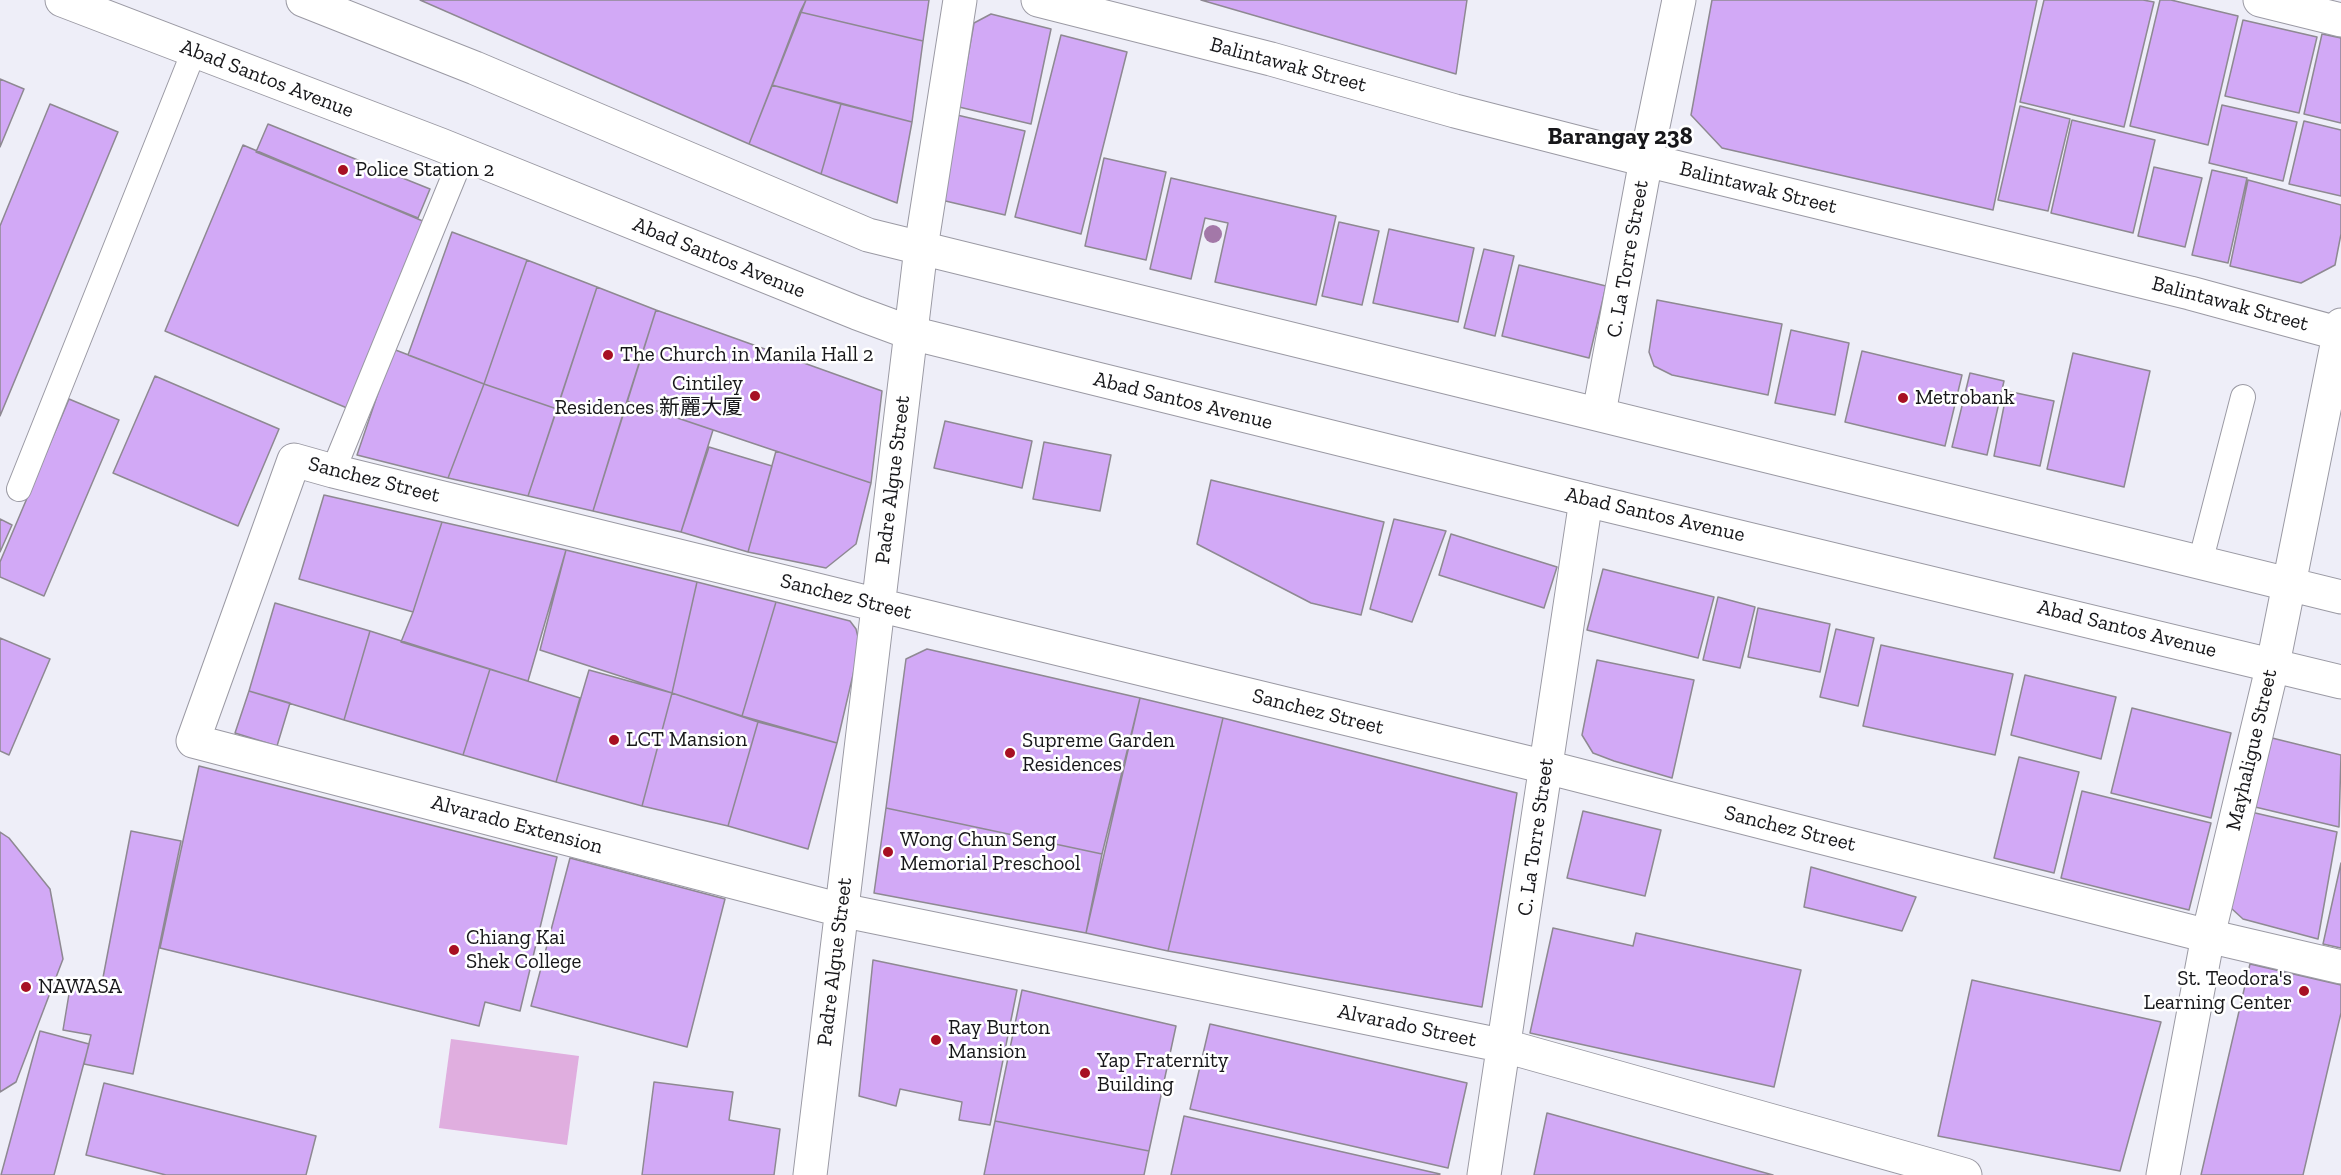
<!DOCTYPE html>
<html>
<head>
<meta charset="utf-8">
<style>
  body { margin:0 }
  canvas { display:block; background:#eeeef8 }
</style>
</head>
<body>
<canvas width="2341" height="1175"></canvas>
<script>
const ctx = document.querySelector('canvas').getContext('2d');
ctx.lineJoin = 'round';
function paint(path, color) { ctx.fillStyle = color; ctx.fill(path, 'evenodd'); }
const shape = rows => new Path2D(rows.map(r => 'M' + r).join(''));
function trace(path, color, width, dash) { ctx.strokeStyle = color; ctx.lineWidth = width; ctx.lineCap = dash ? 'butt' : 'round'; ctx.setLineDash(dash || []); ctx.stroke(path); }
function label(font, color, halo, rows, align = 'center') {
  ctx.font = font + ' "Zilla Slab","Noto Sans SC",serif'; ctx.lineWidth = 5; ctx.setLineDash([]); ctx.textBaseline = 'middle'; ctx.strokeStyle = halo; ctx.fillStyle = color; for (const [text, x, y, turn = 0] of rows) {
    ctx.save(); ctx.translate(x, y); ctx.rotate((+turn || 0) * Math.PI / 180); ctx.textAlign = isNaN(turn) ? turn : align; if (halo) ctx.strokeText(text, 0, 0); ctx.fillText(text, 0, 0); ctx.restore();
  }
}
paint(shape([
  [451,1039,579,1056,567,1145,439,1128]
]), '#e0aedf');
const building = shape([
  [420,0,806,0,749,144,420,0],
  [806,0,929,0,923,41,800,12,806,0],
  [1201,0,1467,0,1456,74,1201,0],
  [1712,0,2037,0,1993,210,1722,148,1691,115,1712,0],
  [2044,0,2143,0,2154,2,2124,127,2020,102,2044,0],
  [2160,0,2171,0,2238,16,2208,145,2130,126,2160,0],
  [800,12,923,41,912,122,772,85,800,12],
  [991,14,1051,29,1031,124,959,107,974,23,991,14],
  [2243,20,2317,37,2299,113,2225,96,2243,20],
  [2322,34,2341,38,2341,123,2304,114,2322,34],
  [1061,35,1127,52,1081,234,1015,217,1061,35],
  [0,79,24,89,0,147,0,79],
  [772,85,841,104,821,174,749,144,772,85],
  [50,104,118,132,0,416,0,226,50,104],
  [841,104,912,122,897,203,821,174,841,104],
  [2222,105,2297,122,2283,181,2209,163,2222,105],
  [2020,106,2070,119,2048,211,1998,200,2020,106],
  [957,115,1025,131,1005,215,937,199,957,115],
  [2072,120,2155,140,2133,233,2051,213,2072,120],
  [2304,121,2341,130,2341,196,2289,184,2304,121],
  [268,124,430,189,418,218,256,152,268,124],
  [243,145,425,222,347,408,165,331,243,145],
  [1104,158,1166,172,1146,260,1085,246,1104,158],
  [2154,167,2202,178,2185,247,2138,236,2154,167],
  [2212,170,2247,178,2228,263,2192,255,2212,170],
  [1171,178,1336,216,1316,305,1215,282,1228,223,1205,218,1191,279,1150,269,1171,178],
  [2248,180,2341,205,2341,234,2335,265,2301,283,2230,266,2248,180],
  [1339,222,1379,231,1362,305,1322,296,1339,222],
  [1389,229,1474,248,1458,322,1373,303,1389,229],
  [452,232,527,260,484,384,408,355,452,232],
  [1484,249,1514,256,1495,336,1464,328,1484,249],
  [527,260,597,287,557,409,484,384,527,260],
  [1519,265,1606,286,1589,358,1502,336,1519,265],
  [597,287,656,310,593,511,528,496,597,287],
  [1657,300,1782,324,1768,395,1672,375,1654,366,1649,352,1657,300],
  [656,310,882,391,871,483,627,401,656,310],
  [1791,330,1849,343,1835,415,1775,403,1791,330],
  [393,349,484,384,448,478,357,455,393,349],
  [1862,351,1962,375,1945,446,1845,422,1862,351],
  [2073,353,2150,371,2124,487,2047,469,2073,353],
  [1970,373,2004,381,1987,455,1952,447,1970,373],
  [155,376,279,429,238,526,113,473,155,376],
  [484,384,557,409,528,496,448,478,484,384],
  [2007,391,2054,401,2040,466,1994,456,2007,391],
  [69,399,119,420,44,596,0,577,0,562,69,399],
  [627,401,713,430,681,532,593,511,627,401],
  [945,421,1032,441,1022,488,934,468,945,421],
  [1044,442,1111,455,1100,511,1033,499,1044,442],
  [709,447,772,466,748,552,681,532,709,447],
  [776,451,871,483,856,544,826,568,748,552,776,451],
  [1211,480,1384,522,1361,615,1311,603,1197,544,1211,480],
  [324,495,442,522,413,612,299,579,324,495],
  [0,519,12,525,0,552,0,519],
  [1394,519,1446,531,1412,622,1370,609,1394,519],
  [442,522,566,550,528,681,401,642,413,612,442,522],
  [1451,534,1557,567,1544,608,1439,575,1451,534],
  [566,550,697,582,672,693,540,650,566,550],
  [1603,569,1714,597,1698,658,1587,630,1603,569],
  [697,582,776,602,742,716,672,693,697,582],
  [1718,597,1755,607,1740,668,1703,660,1718,597],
  [776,602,850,621,856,629,860,645,837,743,742,716,776,602],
  [275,603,370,631,344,720,249,691,275,603],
  [1758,608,1830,624,1820,672,1748,657,1758,608],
  [1836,629,1874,638,1858,706,1820,697,1836,629],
  [370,631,490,669,463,755,344,720,370,631],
  [0,638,50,659,9,755,0,751,0,638],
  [1881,645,2013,674,1995,755,1863,726,1881,645],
  [927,649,1140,698,1102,854,886,808,906,659,927,649],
  [1597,660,1694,680,1672,778,1614,761,1593,753,1582,735,1597,660],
  [490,669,580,698,556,782,463,755,490,669],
  [589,670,672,693,642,806,556,782,589,670],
  [2025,675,2116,697,2101,759,2011,735,2025,675],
  [249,691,290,703,277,746,235,733,249,691],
  [672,693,758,722,728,826,642,806,672,693],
  [1140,698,1223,718,1168,951,1086,933,1140,698],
  [2132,708,2231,733,2211,818,2111,793,2132,708],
  [1223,718,1517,793,1482,1007,1168,951,1223,718],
  [758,722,837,743,808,849,728,826,758,722],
  [2268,737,2341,755,2339,827,2251,806,2268,737],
  [2019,757,2079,772,2054,873,1994,858,2019,757],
  [199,766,557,857,520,1011,485,1002,479,1026,160,948,199,766],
  [2082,791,2211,823,2189,910,2061,878,2082,791],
  [886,808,1102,854,1086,933,874,893,886,808],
  [1583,811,1661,830,1645,896,1567,878,1583,811],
  [2251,812,2337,832,2318,939,2243,919,2231,908,2251,812],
  [131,831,181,841,133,1074,84,1064,91,1035,63,1030,71,982,101,988,131,831],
  [0,832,9,838,50,889,63,959,16,1082,0,1092,0,832],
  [570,858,725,899,687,1047,531,1006,570,858],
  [2341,863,2341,948,2323,944,2341,863],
  [1811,867,1916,897,1902,931,1804,907,1811,867],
  [1553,928,1633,946,1636,933,1801,970,1774,1087,1530,1033,1553,928],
  [873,960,1017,990,990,1125,959,1120,962,1102,900,1089,896,1106,859,1096,873,960],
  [2250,964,2341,985,2341,1013,2303,1175,2201,1175,2250,964],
  [1972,980,2161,1022,2120,1171,1938,1136,1972,980],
  [1022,990,1176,1026,1149,1151,995,1121,1022,990],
  [1210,1024,1467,1083,1448,1168,1190,1109,1210,1024],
  [40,1031,89,1044,54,1175,1,1175,40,1031],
  [654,1082,733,1092,729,1120,780,1129,774,1175,642,1175,654,1082],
  [104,1083,316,1136,306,1175,166,1175,86,1155,104,1083],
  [1547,1113,1773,1175,1534,1175,1547,1113],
  [1184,1116,1440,1174,1439,1175,1171,1175,1184,1116],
  [995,1121,1149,1151,1144,1175,984,1175,995,1121]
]);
paint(building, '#d2a9f6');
trace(building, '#8e8992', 1.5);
const lane = shape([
  [333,471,463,154],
  [19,489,194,51],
  [2200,563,2243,397]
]);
const street = shape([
  [1038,0,1271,59,1455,111,1646,160,2190,293,2341,334],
  [2260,0,2341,20],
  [1599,413,1646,160,1679,0],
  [810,1175,921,248,960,0],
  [1484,1175,1586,500],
  [1965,1175,1505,1046,841,910,193,741,294,460,333,471,878,605,1546,767,2208,936,2341,967],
  [2163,1175,2208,936,2273,664]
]);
const secondary = shape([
  [62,0,441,145,857,313,911,333,1586,500,2341,682],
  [303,0,475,68,868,235,2341,597],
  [2273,664,2341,325]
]);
trace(lane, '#9b9aa4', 26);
trace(street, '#9b9aa4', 35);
trace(secondary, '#9b9aa4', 35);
trace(lane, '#fff', 24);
trace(street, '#fff', 33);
trace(secondary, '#fff', 33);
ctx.fillStyle = '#a378a8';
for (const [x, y] of [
  [1213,234]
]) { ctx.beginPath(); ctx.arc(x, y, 9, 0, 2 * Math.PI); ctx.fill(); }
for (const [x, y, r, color] of [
  [343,170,6,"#a71023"],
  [608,355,6,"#a71023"],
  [755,396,6,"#a71023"],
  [1903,398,6,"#a71023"],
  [614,740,6,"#a71023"],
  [1010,753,6,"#a71023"],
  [888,852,6,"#a71023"],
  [454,950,6,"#a71023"],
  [26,987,6,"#a71023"],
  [2304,991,6,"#a71023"],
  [936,1040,6,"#a71023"],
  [1085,1073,6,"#a71023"]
]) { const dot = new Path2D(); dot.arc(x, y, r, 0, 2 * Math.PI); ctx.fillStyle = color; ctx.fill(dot); trace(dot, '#fff', 2); }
label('21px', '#17171a', '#fff', [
  ["Balintawak Street",1288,65,15],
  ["Abad Santos Avenue",267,79,21],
  ["Balintawak Street",1758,188,14],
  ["Abad Santos Avenue",719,258,22],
  ["C. La Torre Street",1628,259,-80],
  ["Balintawak Street",2230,304,15],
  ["Abad Santos Avenue",1183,401,14],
  ["Sanchez Street",374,480,14],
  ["Padre Algue Street",893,480,-83],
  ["Abad Santos Avenue",1655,515,13],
  ["Sanchez Street",846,597,14],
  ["Abad Santos Avenue",2127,629,14],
  ["Sanchez Street",1318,712,14],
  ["Mayhaligue Street",2252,750,-77],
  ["Alvarado Extension",517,825,15],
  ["Sanchez Street",1790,829,14],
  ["C. La Torre Street",1536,837,-82],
  ["Padre Algue Street",835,962,-83],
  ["Alvarado Street",1407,1026,12]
]);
label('21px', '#17171a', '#fff', [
  ["Police Station 2",355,170],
  ["The Church in Manila Hall 2",620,355],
  ["Cintiley",743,384,"right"],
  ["Residences 新麗大厦",743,408,"right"],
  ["Metrobank",1915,398],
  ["LCT Mansion",626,740],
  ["Supreme Garden",1022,741],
  ["Residences",1022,765],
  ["Wong Chun Seng",900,840],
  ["Memorial Preschool",900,864],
  ["Chiang Kai",466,938],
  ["Shek College",466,962],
  ["St. Teodora's",2292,979,"right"],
  ["Learning Center",2292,1003,"right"],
  ["NAWASA",38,987],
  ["Ray Burton",948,1028],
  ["Mansion",948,1052],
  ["Yap Fraternity",1097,1061],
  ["Building",1097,1085]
], 'left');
label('bold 24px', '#17171a', '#fff', [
  ["Barangay 238",1620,137]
]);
</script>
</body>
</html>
